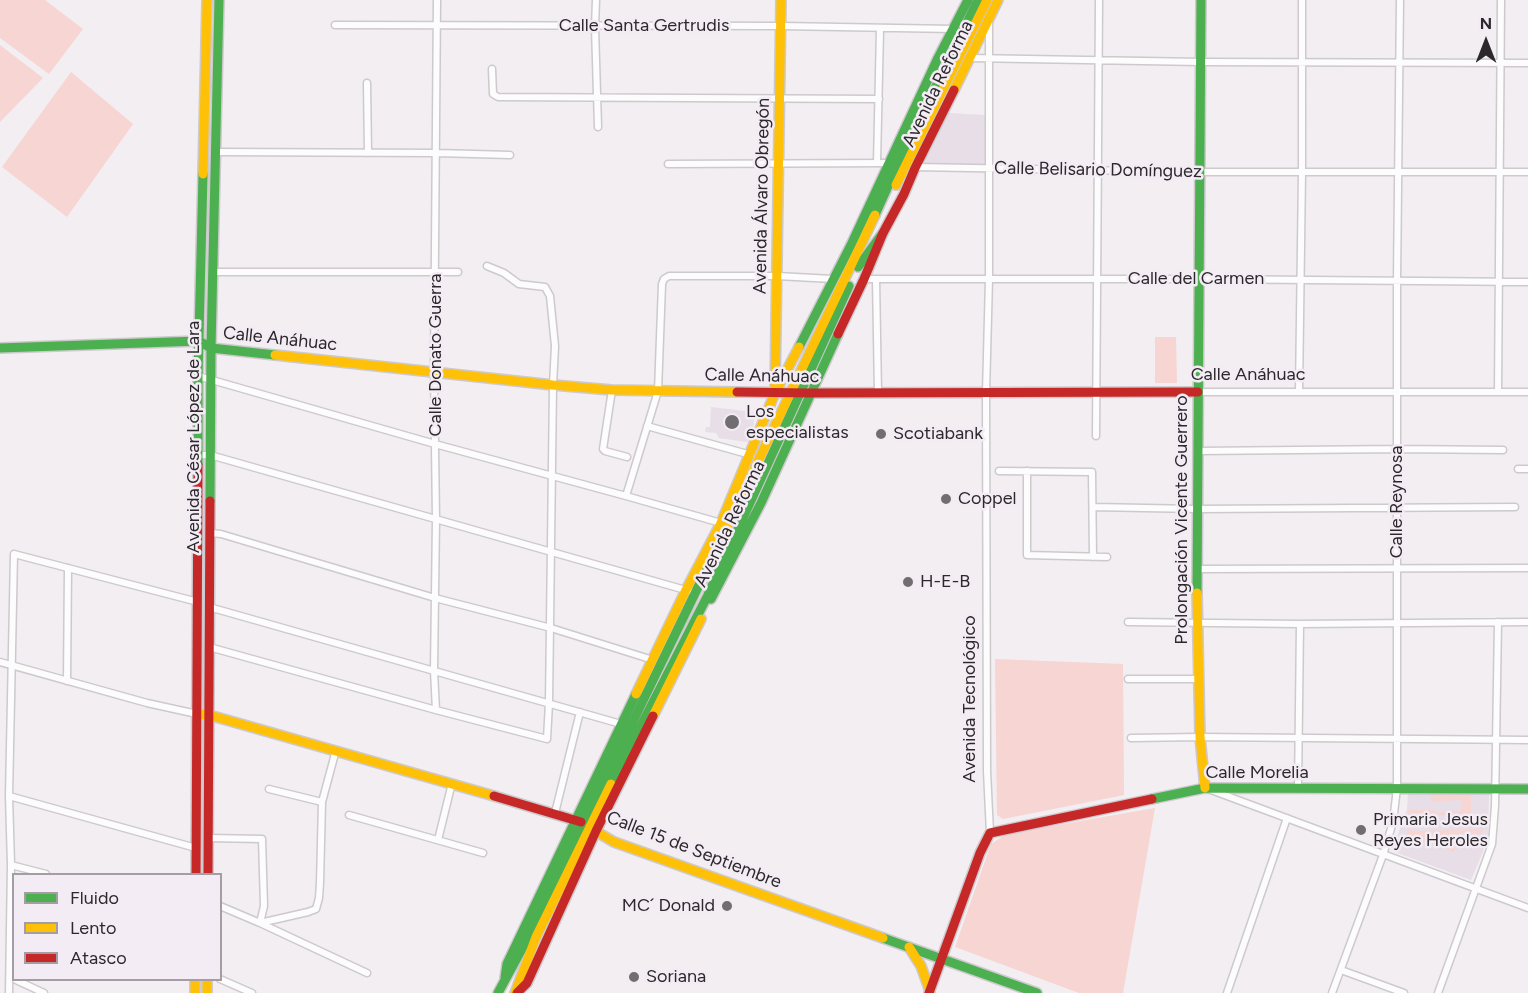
<!DOCTYPE html>
<html>
<head>
<meta charset="utf-8">
<style>
  body { margin:0 }
  #map { position:relative; width:1528px; height:993px; overflow:hidden; background:#f2eef2; font-family:Figtree,sans-serif }
  canvas { display:block }
  .legend { position:absolute; left:12px; top:873px; width:210px; height:108px; box-sizing:border-box; background:#f4ecf4; border:2px solid #a49ea4; margin:0; padding:8px 10px; list-style:none; font-size:18px; color:#2c292c }
  .legend li { display:flex; align-items:center; gap:12px; height:30px }
  .legend b { width:30px; border:2px solid #a49ea4 }
  .north { position:absolute; left:1456px; top:12px; width:60px; height:60px; -webkit-text-stroke:4px #f4ecf4; paint-order:stroke; rotate:0deg; font-size:16px; font-weight:700; line-height:24px; text-align:center; color:#2c292c }
  .north::after { content:''; display:block; margin:auto; width:21px; height:27px; background:#2c292c; clip-path:polygon(50% 0,100% 100%,50% 72%,0 100%) }
</style>
</head>
<body>
<div id="map">
<canvas width="1528" height="993"></canvas>
<ul class="legend">
<li><b style="height:8px;background:#4caf50"></b>Fluido</li>
<li><b style="height:8px;background:#ffc107"></b>Lento</li>
<li><b style="height:8px;background:#c62828"></b>Atasco</li>
</ul>
<div class="north">N</div>
</div>
<script>
const ctx = document.querySelector('canvas').getContext('2d');
ctx.lineJoin = 'round';
function paint(path, color) { ctx.fillStyle = color; ctx.fill(path, 'evenodd'); }
const shape = rows => new Path2D(rows.map(r => 'M' + r).join(''));
function trace(path, color, width, dash) { ctx.strokeStyle = color; ctx.lineWidth = width; ctx.lineCap = dash ? 'butt' : 'round'; ctx.setLineDash(dash || []); ctx.stroke(path); }
function label(font, color, halo, rows, align = 'center') {
  ctx.font = font + ' Figtree,sans-serif'; ctx.lineWidth = 5; ctx.setLineDash([]); ctx.textBaseline = 'middle'; ctx.strokeStyle = halo; ctx.fillStyle = color; for (const [text, x, y, turn = 0] of rows) {
    ctx.save(); ctx.translate(x, y); ctx.rotate((+turn || 0) * Math.PI / 180); ctx.textAlign = isNaN(turn) ? turn : align; if (halo) ctx.strokeText(text, 0, 0); ctx.fillText(text, 0, 0); ctx.restore();
  }
}
paint(shape([
  [949,113,985,115,986,164,924,164],
  [711,407,753,412,753,418,754,418,753,434,751,434,751,437,747,442,719,438,716,433,705,432,706,427,710,427],
  [1473,792,1489,792,1488,840,1471,880,1392,851,1407,809,1408,794]
]), '#e7dee7');
paint(shape([
  [0,0,45,0,83,29,49,74,0,38],
  [0,45,43,78,0,122],
  [71,72,133,124,67,217,2,167],
  [1155,337,1176,337,1177,383,1155,383],
  [995,659,1123,664,1124,795,1003,819,997,815],
  [1431,792,1471,793,1471,814,1408,817,1409,810,1434,810,1435,813,1461,811,1461,800,1431,802],
  [1155,808,1123,993,1079,993,955,947,991,844,1006,834],
  [1460,816,1483,816,1484,828,1461,828],
  [1483,829,1483,834,1455,834,1455,852,1406,835,1408,830,1416,831]
]), '#f6d5d3');
const street = shape([
  [596,0,595,27,598,127],
  [989,21,989,279,986,393,987,771,990,833],
  [335,25,781,26,954,29],
  [969,58,1201,62,1528,63],
  [492,69,493,94,498,97,879,99],
  [367,83,368,153],
  [216,152,437,153,510,155],
  [877,163,880,29],
  [668,164,892,163],
  [914,167,1199,172,1528,172],
  [213,272,458,272],
  [864,279,1200,279,1528,282],
  [876,279,878,393],
  [198,376,435,444,626,496,721,523],
  [612,390,603,449,605,451,627,457],
  [1198,392,1528,392],
  [1299,392,1302,172,1302,0],
  [1498,392,1501,0],
  [647,426,751,455],
  [1096,436,1099,0],
  [1198,451,1397,449,1503,450],
  [198,455,210,455,689,591],
  [1518,469,1528,469],
  [999,471,1092,472,1093,557],
  [1027,471,1027,555,1107,557],
  [626,496,658,391,662,284,664,279,669,276,777,276,833,279],
  [1093,507,1197,509,1515,507],
  [210,533,221,534,435,598,551,628,653,660],
  [1197,569,1528,568],
  [209,607,621,724],
  [1128,622,1300,624,1528,622],
  [209,647,436,710,547,739,549,703,553,385,555,346,550,296,545,287,519,284,504,273,487,266],
  [0,662,147,703,197,714],
  [1128,679,1199,679],
  [67,681,68,568],
  [436,710,434,671,436,519,434,372,437,0],
  [1131,738,1200,737,1528,740],
  [269,789,322,802],
  [1298,789,1300,624],
  [1211,790,1528,908],
  [9,796,196,848],
  [555,813,580,712],
  [349,815,483,853],
  [208,838,262,839,264,906,260,923],
  [438,840,452,783],
  [11,865,46,874],
  [220,906,260,923,367,973],
  [260,923,308,912,316,909,319,898,320,883,322,802,336,750],
  [1341,970,1404,993],
  [220,979,252,993],
  [16,980,44,993],
  [9,993,11,865,9,796,14,554,198,602],
  [1227,993,1287,818],
  [1332,993,1383,855,1393,822,1397,788,1397,281,1400,0],
  [1438,993,1492,844,1495,806,1498,622]
]);
const fast = shape([
  [875,215,898,164,978,0],
  [858,267,883,233],
  [799,347,852,243,938,58,968,0],
  [0,348,199,341,211,348,275,355],
  [198,465,198,376,203,174],
  [210,501,211,348,219,0],
  [1197,593,1201,0],
  [711,599,761,503,838,334],
  [611,784,707,597,849,286],
  [1152,799,1205,788,1528,789],
  [883,938,1037,993],
  [505,978,507,964,636,694],
  [498,993,530,934,715,552]
]);
const slow = shape([
  [954,90,998,0],
  [203,174,207,0],
  [896,185,987,0],
  [275,355,553,385,612,390,737,392],
  [775,390,781,0],
  [715,552,875,215],
  [1197,593,1200,737,1205,788],
  [636,694,686,590,721,523,775,393,799,347],
  [197,714,209,715,494,796],
  [653,716,701,619],
  [592,829,614,842,883,938],
  [909,947,921,966,930,991],
  [195,980,195,993],
  [207,980,207,993],
  [515,993,536,937,611,784]
]);
const jam = shape([
  [838,334,864,279,883,233,904,194,915,168,954,90],
  [737,392,810,393,1198,392],
  [494,796,581,822],
  [196,874,198,465],
  [208,874,210,501],
  [517,993,527,983,596,831,653,716],
  [929,993,980,853,990,833,1152,799]
]);
trace(street, '#cdc9cd', 9);
trace(fast, '#cdc9cd', 12);
trace(slow, '#cdc9cd', 12);
trace(jam, '#cdc9cd', 12);
trace(street, '#fdfcfd', 6);
trace(fast, '#4caf50', 9);
trace(slow, '#ffc107', 9);
trace(jam, '#c62828', 9);
for (const [x, y, r, color] of [
  [732,422,8,"#716e71"],
  [881,434,6,"#716e71"],
  [946,499,6,"#716e71"],
  [908,582,6,"#716e71"],
  [1361,830,6,"#716e71"],
  [727,906,6,"#716e71"],
  [634,977,6,"#716e71"]
]) { const dot = new Path2D(); dot.arc(x, y, r, 0, 2 * Math.PI); ctx.fillStyle = color; ctx.fill(dot); trace(dot, '#f4ecf4', 2); }
label('18px', '#2c292c', '#f4ecf4', [
  ["Calle Santa Gertrudis",644,26],
  ["Avenida Reforma",938,84,-64],
  ["Calle Belisario Domínguez",1098,170,1],
  ["Avenida Álvaro Obregón",762,196,-89],
  ["Calle del Carmen",1196,279],
  ["Calle Anáhuac",280,339,6],
  ["Calle Donato Guerra",436,355,-90],
  ["Calle Anáhuac",1248,375],
  ["Calle Anáhuac",762,376,1],
  ["Avenida César López de Lara",194,437,-90],
  ["Calle Reynosa",1397,502,-90],
  ["Prolongación Vicente Guerrero",1182,520,-90],
  ["Avenida Reforma",730,524,-64],
  ["Avenida Tecnológico",970,699,-90],
  ["Calle Morelia",1257,773],
  ["Calle 15 de Septiembre",694,850,21]
]);
label('18px', '#2c292c', '#f4ecf4', [
  ["Los",746,412],
  ["especialistas",746,433],
  ["Scotiabank",893,434],
  ["Coppel",958,499],
  ["H-E-B",920,582],
  ["Primaria Jesus",1373,820],
  ["Reyes Heroles",1373,841],
  ["MC´ Donald",715,906,"right"],
  ["Soriana",646,977]
], 'left');
</script>
</body>
</html>
